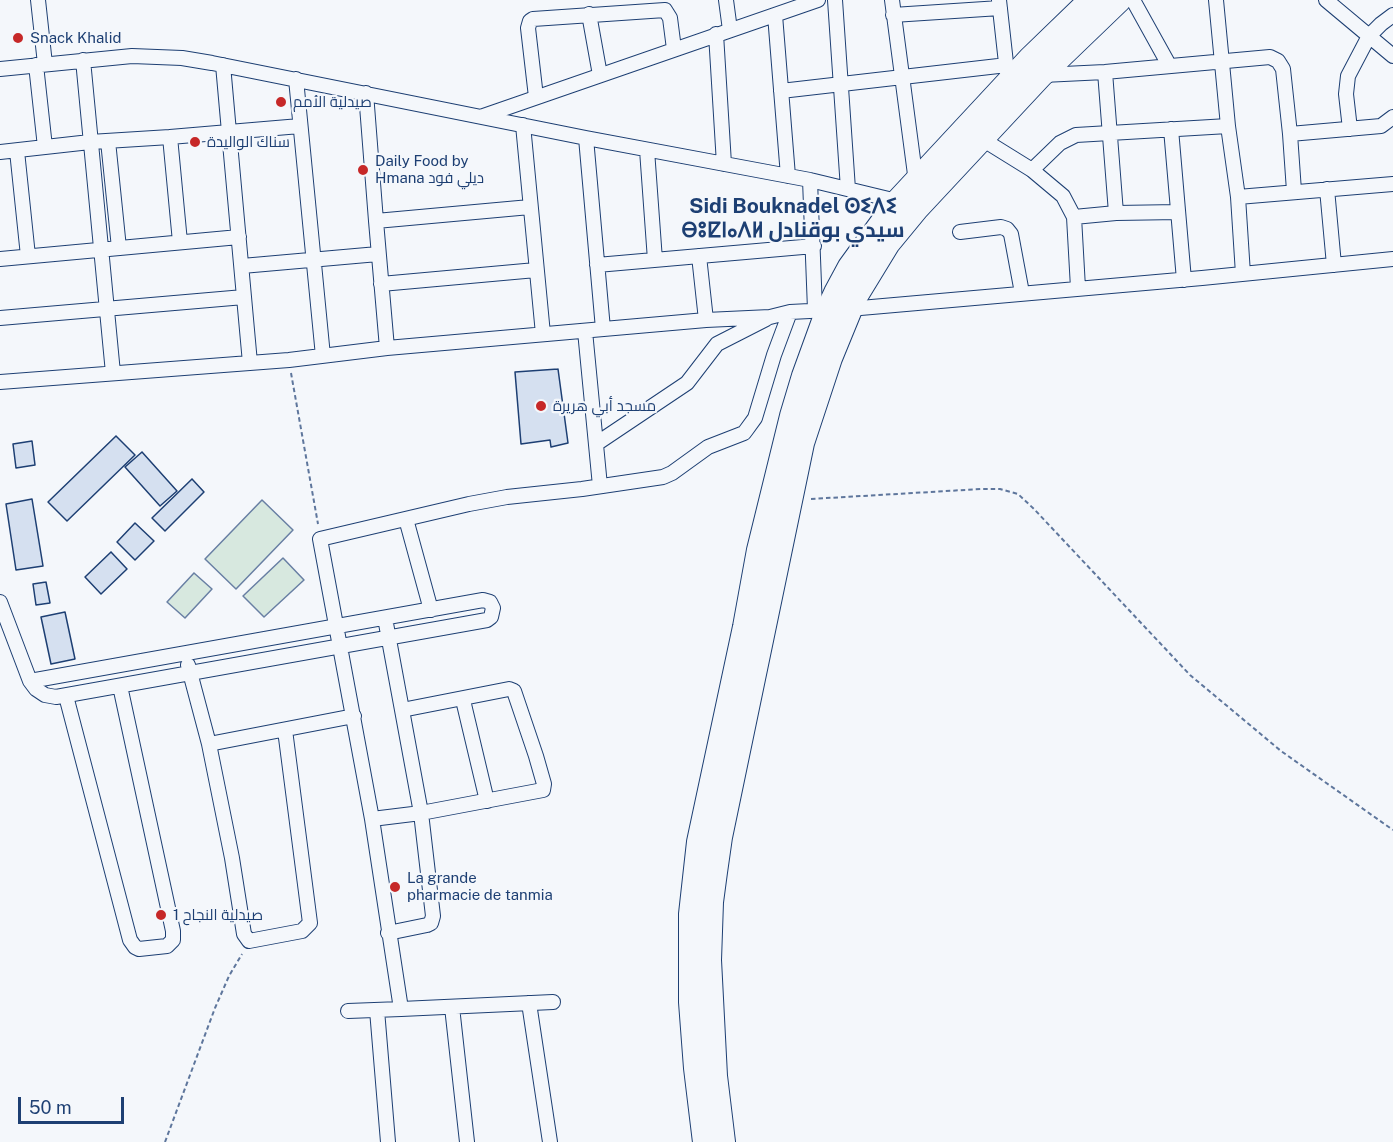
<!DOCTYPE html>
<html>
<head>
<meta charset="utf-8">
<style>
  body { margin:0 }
  #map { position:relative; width:1393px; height:1142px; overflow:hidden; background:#f4f7fb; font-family:"Public Sans",sans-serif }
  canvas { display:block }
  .scale { position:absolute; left:18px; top:1097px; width:106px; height:27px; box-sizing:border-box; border:3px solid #1d3f73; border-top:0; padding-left:8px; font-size:18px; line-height:21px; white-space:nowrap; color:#1d3f73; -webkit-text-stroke:4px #f4f7fb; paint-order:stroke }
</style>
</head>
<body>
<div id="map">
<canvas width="1393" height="1142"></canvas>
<div class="scale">50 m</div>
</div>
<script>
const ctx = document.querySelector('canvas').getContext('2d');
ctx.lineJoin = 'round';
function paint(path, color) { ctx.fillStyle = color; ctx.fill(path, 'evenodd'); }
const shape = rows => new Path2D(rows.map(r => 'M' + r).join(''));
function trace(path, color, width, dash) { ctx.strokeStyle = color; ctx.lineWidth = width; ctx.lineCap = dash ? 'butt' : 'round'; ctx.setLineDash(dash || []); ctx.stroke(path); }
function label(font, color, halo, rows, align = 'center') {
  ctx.font = font + ' "Public Sans",Cairo,"Noto Sans Tifinagh",sans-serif'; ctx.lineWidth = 4.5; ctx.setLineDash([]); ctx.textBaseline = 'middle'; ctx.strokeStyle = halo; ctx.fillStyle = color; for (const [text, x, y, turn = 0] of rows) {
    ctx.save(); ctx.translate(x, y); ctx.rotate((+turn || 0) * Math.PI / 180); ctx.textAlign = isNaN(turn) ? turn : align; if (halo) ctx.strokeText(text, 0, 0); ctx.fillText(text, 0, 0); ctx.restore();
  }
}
const green = shape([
  [262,500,293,530,236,589,205,559,262,500],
  [283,558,304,580,264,617,243,596,283,558],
  [194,573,212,589,185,618,167,602,194,573]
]);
paint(green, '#d7e8df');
trace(green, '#687fa3', 1.5);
const building = shape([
  [558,369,568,443,551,447,550,440,521,444,515,372,558,369],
  [116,436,135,455,67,521,48,502,116,436],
  [32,441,35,465,16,468,13,444,32,441],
  [142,452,177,491,160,506,125,467,142,452],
  [192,479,204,492,165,531,152,518,192,479],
  [32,499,43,566,16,570,6,504,32,499],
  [135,523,154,541,135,560,117,542,135,523],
  [111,552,127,569,101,594,85,577,111,552],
  [46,582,50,603,36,605,33,584,46,582],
  [65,612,75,659,51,664,41,617,65,612]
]);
paint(building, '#d5e0f0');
trace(building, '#1d3f73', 1.5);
const street = shape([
  [38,0,45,64],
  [726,0,730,30],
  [835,0,848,189],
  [892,0,916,182],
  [999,0,1007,72],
  [1133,0,1169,65],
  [1216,0,1228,126],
  [1326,0,1393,56],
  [589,14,600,75],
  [775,15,788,176],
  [893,15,1000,8],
  [716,34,724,164],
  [83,60,113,373],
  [36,65,45,147],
  [223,65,229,132,300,126],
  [0,69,132,56,182,58,212,63,586,138,810,180,901,202],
  [1105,72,1116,213,1178,212],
  [1043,75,1105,72,1270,57,1278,61,1283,69,1290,134,1381,126,1393,117],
  [296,79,323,356],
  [781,91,1007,65],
  [366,93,376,221],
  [536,97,528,28,530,21,533,19,665,10,670,18,674,49],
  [483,116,818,0],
  [523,125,543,334],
  [1171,129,1184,280],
  [1350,129,1346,94,1348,76,1369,36,1381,24,1393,15],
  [1290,134,1294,191],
  [586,138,603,329],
  [982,139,1032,170,1060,143,1076,135,1228,126,1238,197,1243,274],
  [108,141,119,248],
  [647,150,655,260],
  [17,151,28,256],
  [0,152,90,142,170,137],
  [1032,170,1063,196,1074,217],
  [810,180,815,310],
  [1327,189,1334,265],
  [1238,197,1393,184],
  [960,232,1001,227,1007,229,1011,234,1022,293],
  [180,242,170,137,229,132,250,363],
  [699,256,706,320],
  [0,259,239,237],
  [597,265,814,246],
  [242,266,378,254],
  [381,284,536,270],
  [1078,288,1074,217,1116,213],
  [0,318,244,297],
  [585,331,600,486],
  [387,348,376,221,530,207],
  [0,382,289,360,387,348,706,320,770,317,790,312,849,309,1202,278,1393,259],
  [596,444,687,383,717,344,766,319],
  [406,519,431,610],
  [0,602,30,681,36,689,45,695,56,697,487,620,491,617,493,608,490,602,483,600,30,681],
  [385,618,402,710],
  [188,665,209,744,232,858,244,934,249,941,302,931,310,923,285,730],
  [66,696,130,940,135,947,139,949,167,946,173,940,173,931,120,686],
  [463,700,487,801],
  [209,744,354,716],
  [372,819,421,813,543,790,544,784,536,756,514,691,509,689,402,710,421,813,433,916,431,923,427,925,388,933],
  [553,1002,401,1009,372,819,320,539,469,504,507,497,582,489,663,477,672,473,708,447,744,433,747,429,755,418,774,355,790,312],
  [529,1003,550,1142],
  [452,1007,467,1142],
  [377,1010,388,1142],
  [348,1011,401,1009]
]);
const highway = shape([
  [705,1142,696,1068,691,1002,691,914,699,842,745,627,759,550,792,416,804,376,828,310,836,293,850,267,898,201,1030,59,1091,0],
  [723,1142,715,1076,709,960,711,902,715,872,720,837,802,443,830,358,855,297,888,243,916,209,1041,75,1119,0]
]);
trace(street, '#1d3f73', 16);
trace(highway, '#1d3f73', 26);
trace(shape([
  [291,373,318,524],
  [811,499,981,489,1000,489,1018,494,1034,509,1190,675,1281,751,1393,830],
  [165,1142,215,1008,229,976,242,954]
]), '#5e769c', 2, [4.5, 3]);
trace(street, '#f4f7fb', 14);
trace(highway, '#f4f7fb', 24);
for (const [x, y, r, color] of [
  [18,38,6,"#c62828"],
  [281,102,6,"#c62828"],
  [195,142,6,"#c62828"],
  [363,170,6,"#c62828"],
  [541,406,6,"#c62828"],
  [395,887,6,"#c62828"],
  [161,915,6,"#c62828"]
]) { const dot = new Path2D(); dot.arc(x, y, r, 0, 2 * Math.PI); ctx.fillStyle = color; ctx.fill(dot); trace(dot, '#f4f7fb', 2); }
label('15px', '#1d3f73', '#f4f7fb', [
  ["Snack Khalid",30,38],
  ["صيدلية الأمم",293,102],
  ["سناك الواليدة",207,142],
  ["Daily Food by",375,161],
  ["Hmana ديلي فود",375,178],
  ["مسجد أبي هريرة",553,406],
  ["La grande",407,878],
  ["pharmacie de tanmia",407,895],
  ["صيدلية النجاح 1",173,915]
], 'left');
label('bold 21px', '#1d3f73', '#f4f7fb', [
  ["Sidi Bouknadel ⵙⵉⴷⵉ",793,207],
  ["ⴱⵓⵇⵏⴰⴷⵍ سيدي بوقنادل",793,231]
]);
</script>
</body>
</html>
